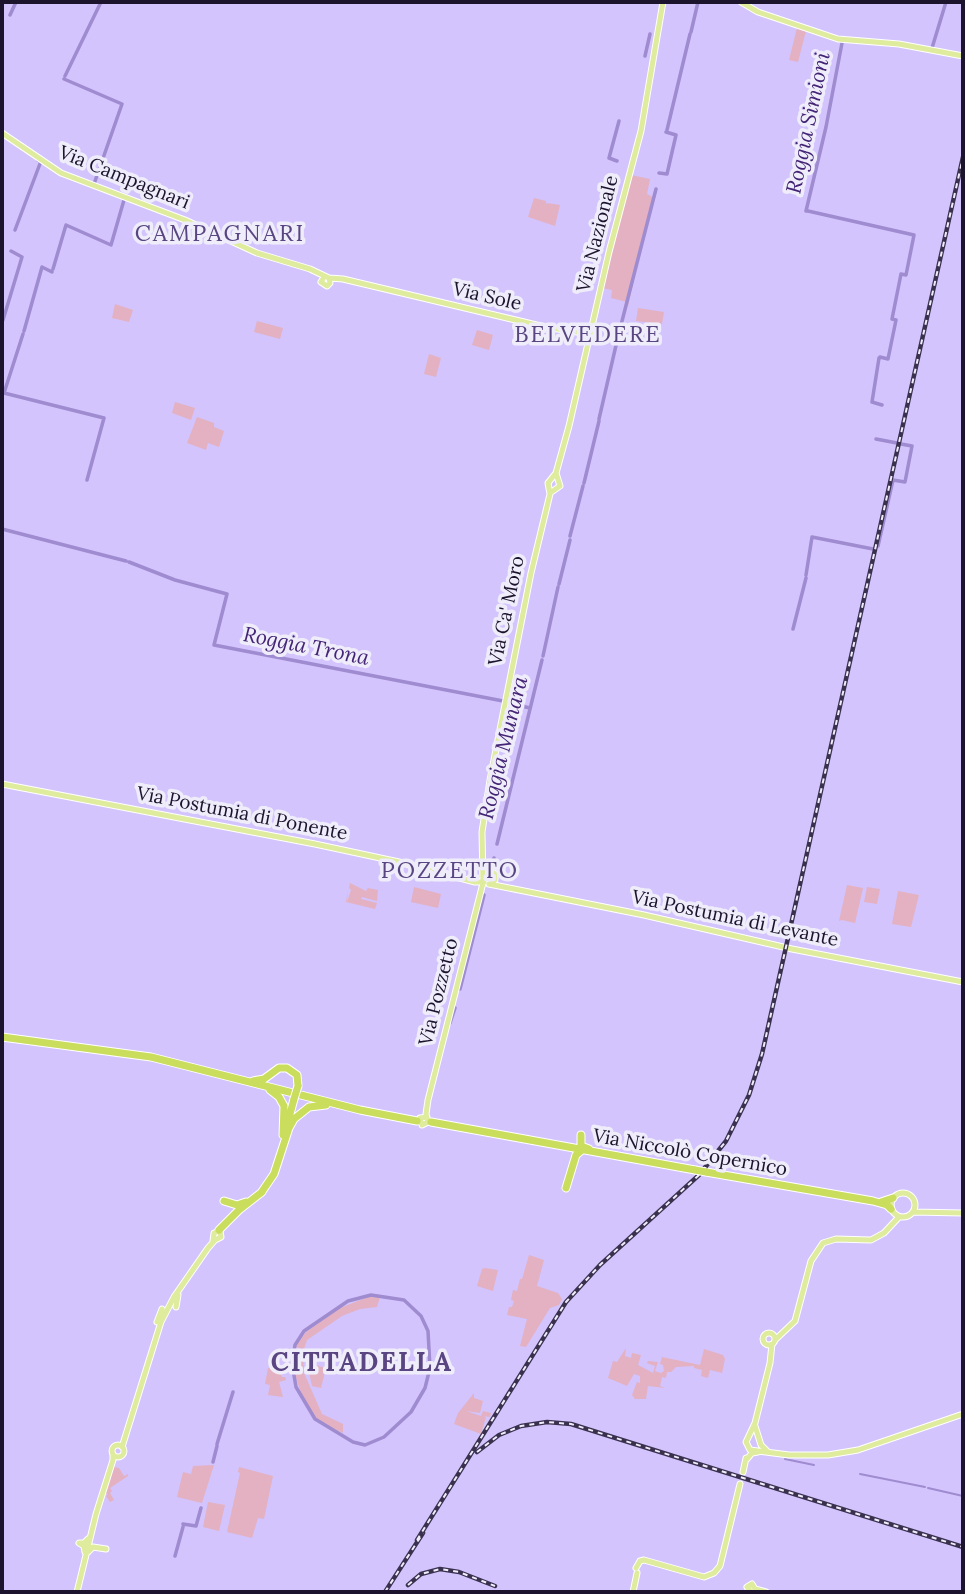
<!DOCTYPE html>
<html>
<head>
<meta charset="utf-8">
<style>
  body { margin:0 }
  #map { position:relative; width:965px; height:1594px; overflow:hidden; background:#d3c4fd; font-family:Lora,serif }
  canvas { display:block }
  .frame { position:absolute; inset:0; border:4px solid #1c142d; pointer-events:none }
</style>
</head>
<body>
<div id="map">
<canvas width="965" height="1594"></canvas>
<div class="frame"></div>
</div>
<script>
const ctx = document.querySelector('canvas').getContext('2d');
ctx.lineJoin = 'round';
function paint(path, color) { ctx.fillStyle = color; ctx.fill(path, 'evenodd'); }
const shape = rows => new Path2D(rows.map(r => 'M' + r).join(''));
function trace(path, color, width, dash) { ctx.strokeStyle = color; ctx.lineWidth = width; ctx.lineCap = dash ? 'butt' : 'round'; ctx.setLineDash(dash || []); ctx.stroke(path); }
function label(font, color, halo, rows, align = 'center') {
  ctx.font = font + ' Lora,serif'; ctx.lineWidth = 7; ctx.setLineDash([]); ctx.textBaseline = 'middle'; ctx.strokeStyle = halo; ctx.fillStyle = color; for (const [text, x, y, turn = 0] of rows) {
    ctx.save(); ctx.translate(x, y); ctx.rotate((+turn || 0) * Math.PI / 180); ctx.textAlign = isNaN(turn) ? turn : align; if (halo) ctx.strokeText(text, 0, 0); ctx.fillText(text, 0, 0); ctx.restore();
  }
}
paint(shape([
  [797,28,806,31,798,62,789,60],
  [631,175,650,179,647,194,653,197,628,306,627,302,611,298,612,290,602,288],
  [534,198,546,201,546,204,547,203,560,205,555,226,528,217],
  [115,304,133,310,129,322,112,318],
  [638,308,664,312,662,324,636,321],
  [257,321,283,328,280,339,254,332],
  [477,330,493,335,489,350,472,345],
  [429,354,441,358,436,377,424,374],
  [175,402,195,408,191,420,172,413],
  [197,417,214,423,214,427,224,431,219,447,208,443,206,450,187,443],
  [350,883,366,891,368,888,378,890,377,901,362,897,361,899,377,903,375,909,346,902,348,891,347,902,351,890,349,888],
  [847,885,863,888,855,923,842,920,839,921],
  [414,887,441,894,438,908,411,902],
  [867,887,880,889,877,904,864,902],
  [898,891,919,895,911,927,892,924],
  [529,1255,544,1260,537,1286,558,1293,562,1299,559,1305,550,1308,526,1347,520,1346,527,1319,507,1315,509,1307,512,1307,514,1301,511,1300,513,1290,517,1291,520,1279,522,1279],
  [485,1268,498,1270,493,1291,477,1286,482,1269],
  [368,1297,380,1297,377,1307,360,1309,342,1316,307,1340,304,1349,295,1347,306,1332,340,1308],
  [626,1348,625,1356,631,1358,632,1353,641,1355,638,1365,653,1373,655,1366,647,1363,648,1361,658,1362,655,1371,661,1373,664,1371,663,1365,660,1364,662,1357,700,1365,704,1349,723,1355,725,1359,722,1373,710,1370,708,1378,701,1376,702,1370,694,1368,694,1366,676,1367,671,1372,667,1372,666,1378,662,1377,660,1386,665,1388,648,1386,646,1399,635,1399,632,1395,637,1382,640,1383,640,1376,634,1374,627,1386,608,1378,613,1361,617,1362],
  [295,1349,303,1353,304,1373,322,1414,343,1424,343,1433,319,1422,302,1396,294,1372],
  [307,1363,326,1368,321,1388,312,1386],
  [268,1368,284,1368,285,1371,280,1372,282,1377,285,1377,286,1380,279,1382,283,1397,268,1395,270,1385,265,1384],
  [474,1393,474,1398,483,1401,480,1413,466,1411,481,1416,483,1411,491,1413,490,1417,483,1416,486,1417,481,1434,454,1424,458,1413],
  [214,1465,202,1503,177,1497,183,1472,191,1474,193,1466],
  [114,1467,119,1468,124,1476,128,1474,128,1476,110,1488,112,1491,110,1493,114,1500,110,1502,106,1496,108,1494,104,1493],
  [239,1467,273,1476,264,1519,258,1518,252,1538,227,1532,240,1473,238,1472],
  [208,1502,225,1505,219,1531,203,1527]
]), '#e3b1c1');
trace(shape([
  [785,1459,814,1465],
  [860,1474,925,1487],
  [928,1488,963,1496]
]), '#9f8bd0', 2);
trace(shape([
  [10,15,16,2],
  [691,32,698,2],
  [932,48,946,2],
  [645,56,650,34],
  [65,76,101,2],
  [64,79,122,104,94,184],
  [667,130,690,34],
  [617,161,609,158,619,121],
  [659,173,667,174,676,135,666,132],
  [806,211,826,127,842,43],
  [808,211,914,235,906,275,901,274,892,319,896,320,888,359,880,357],
  [15,230,41,161,38,160],
  [53,269,66,225,111,245,124,200],
  [3,320,22,257,11,251],
  [621,325,656,189],
  [24,331,42,267,52,272],
  [23,334,4,393,104,418,87,480],
  [879,358,872,402,882,405],
  [599,419,620,328],
  [876,439,897,443],
  [584,483,599,421],
  [2,529,126,561],
  [570,536,583,486],
  [878,546,893,480,905,482,912,446,901,444],
  [129,562,175,580,227,594,214,645,503,701],
  [806,575,812,537,873,549],
  [559,584,570,540],
  [793,629,806,578],
  [543,656,558,587],
  [508,703,530,708],
  [497,844,542,660],
  [492,865,494,858],
  [488,880,489,874],
  [460,989,484,895],
  [450,1023,455,1008],
  [371,1295,404,1300,421,1316,428,1331,430,1368,425,1388,411,1412,384,1437,365,1445,353,1442,315,1419,296,1387,292,1364,295,1345,304,1331,348,1301,371,1295],
  [217,1444,233,1392],
  [213,1462,217,1446],
  [183,1524,196,1526,201,1508],
  [175,1556,183,1527]
]), '#9f8bd0', 3.5);
const major = shape([
  [741,2,758,12,838,39,899,44,963,56],
  [2,133,61,173,185,220,257,253,310,269,329,278,330,283,327,286,321,282,324,277],
  [329,278,343,279,545,327,590,334],
  [550,493,560,486,556,473,569,426,609,252,641,131,663,2],
  [2,784,315,844,399,862,475,882,484,882],
  [483,865,495,874,495,880,489,884],
  [489,884,644,915,792,949,963,982],
  [427,1117,420,1118,422,1125,428,1122,426,1114,428,1100,483,883,482,832,490,780,531,573,550,494,548,483,556,473],
  '891 1205a12 12 0 1 1 24 0a12 12 0 1 1-24 0Z',
  [913,1212,963,1213],
  [176,1307,178,1295],
  [157,1322,162,1309],
  '763 1339a6 6 0 1 1 12 0a6 6 0 1 1-12 0Z',
  [775,1340,795,1321,811,1261,823,1243,836,1239,871,1240,884,1233,899,1217],
  [772,1344,770,1363,755,1423,746,1442,750,1450,789,1455,828,1455,858,1450,963,1414],
  [755,1426,761,1445,767,1451],
  '112 1451a6 6 0 1 1 12 0a6 6 0 1 1-12 0Z',
  [122,1447,161,1322,174,1297,208,1248,215,1240,221,1237,220,1231,214,1233,213,1241],
  [747,1459,752,1453,758,1452],
  [743,1472,746,1458],
  [85,1552,84,1546,79,1543,84,1543,88,1539],
  [88,1552,93,1547,106,1549],
  [636,1568,640,1561,644,1560,704,1577,714,1573,720,1566,740,1484],
  [77,1592,96,1514,113,1460,113,1454],
  [633,1592,637,1573],
  [751,1592,747,1587,752,1584,755,1589,766,1592]
]);
const highway = shape([
  [2,1037,151,1057,360,1110,417,1121],
  [253,1081,264,1079,279,1068,287,1068,297,1075,298,1086],
  [270,1090,279,1097,284,1106,283,1135],
  [431,1122,695,1170],
  [287,1125,294,1099],
  [581,1135,581,1146,589,1149],
  [706,1172,873,1201,887,1205,891,1209],
  [566,1188,576,1155,582,1150],
  [261,1193,274,1174,289,1128,294,1119,309,1107,326,1105],
  [224,1201,237,1205,246,1202],
  [881,1202,893,1198],
  [219,1230,239,1210,262,1192]
]);
trace(major, '#fff', 7);
trace(highway, '#fff', 9);
trace(major, '#dfeb9d', 5);
trace(highway, '#cadd5c', 7);
const rail = shape([
  [477,1452,499,1435,521,1426,547,1422,571,1424,963,1547],
  [417,1540,566,1302,600,1265,699,1175,726,1141,749,1095,762,1054,963,157],
  [408,1585,421,1574,440,1569,459,1572,495,1586],
  [385,1592,423,1533]
]);
trace(rail, '#3a314f', 4.5);
trace(rail, '#f0edfb', 2, [5]);
const highwayBridge = shape([
  [294,1099,298,1086],
  [695,1170,706,1172]
]);
trace(highwayBridge, '#fff', 9, []);
trace(highwayBridge, '#cadd5c', 7);
label('19px', '#1c142d', '#f0edfb', [
  ["Via Campagnari",124,178,22],
  ["Via Nazionale",598,234,-76],
  ["Via Sole",487,297,13],
  ["Via Ca' Moro",507,611,-78],
  ["Via Postumia di Ponente",242,814,11],
  ["Via Postumia di Levante",735,919,12],
  ["Via Pozzetto",439,992,-76],
  ["Via Niccolò Copernico",690,1153,10]
]);
label('italic 21px', '#432475', '#f0edfb', [
  ["Roggia Simioni",809,123,-78],
  ["Roggia Trona",306,647,11],
  ["Roggia Munara",504,748,-76]
]);
ctx.letterSpacing = '2px';
label('23px', '#584581', '#f0edfb', [
  ["CAMPAGNARI",220,234],
  ["BELVEDERE",588,335],
  ["POZZETTO",450,871]
]);
ctx.letterSpacing = '0px';
ctx.letterSpacing = '2px';
label('bold 26px', '#584581', '#f0edfb', [
  ["CITTADELLA",362,1364]
]);
ctx.letterSpacing = '0px';
</script>
</body>
</html>
